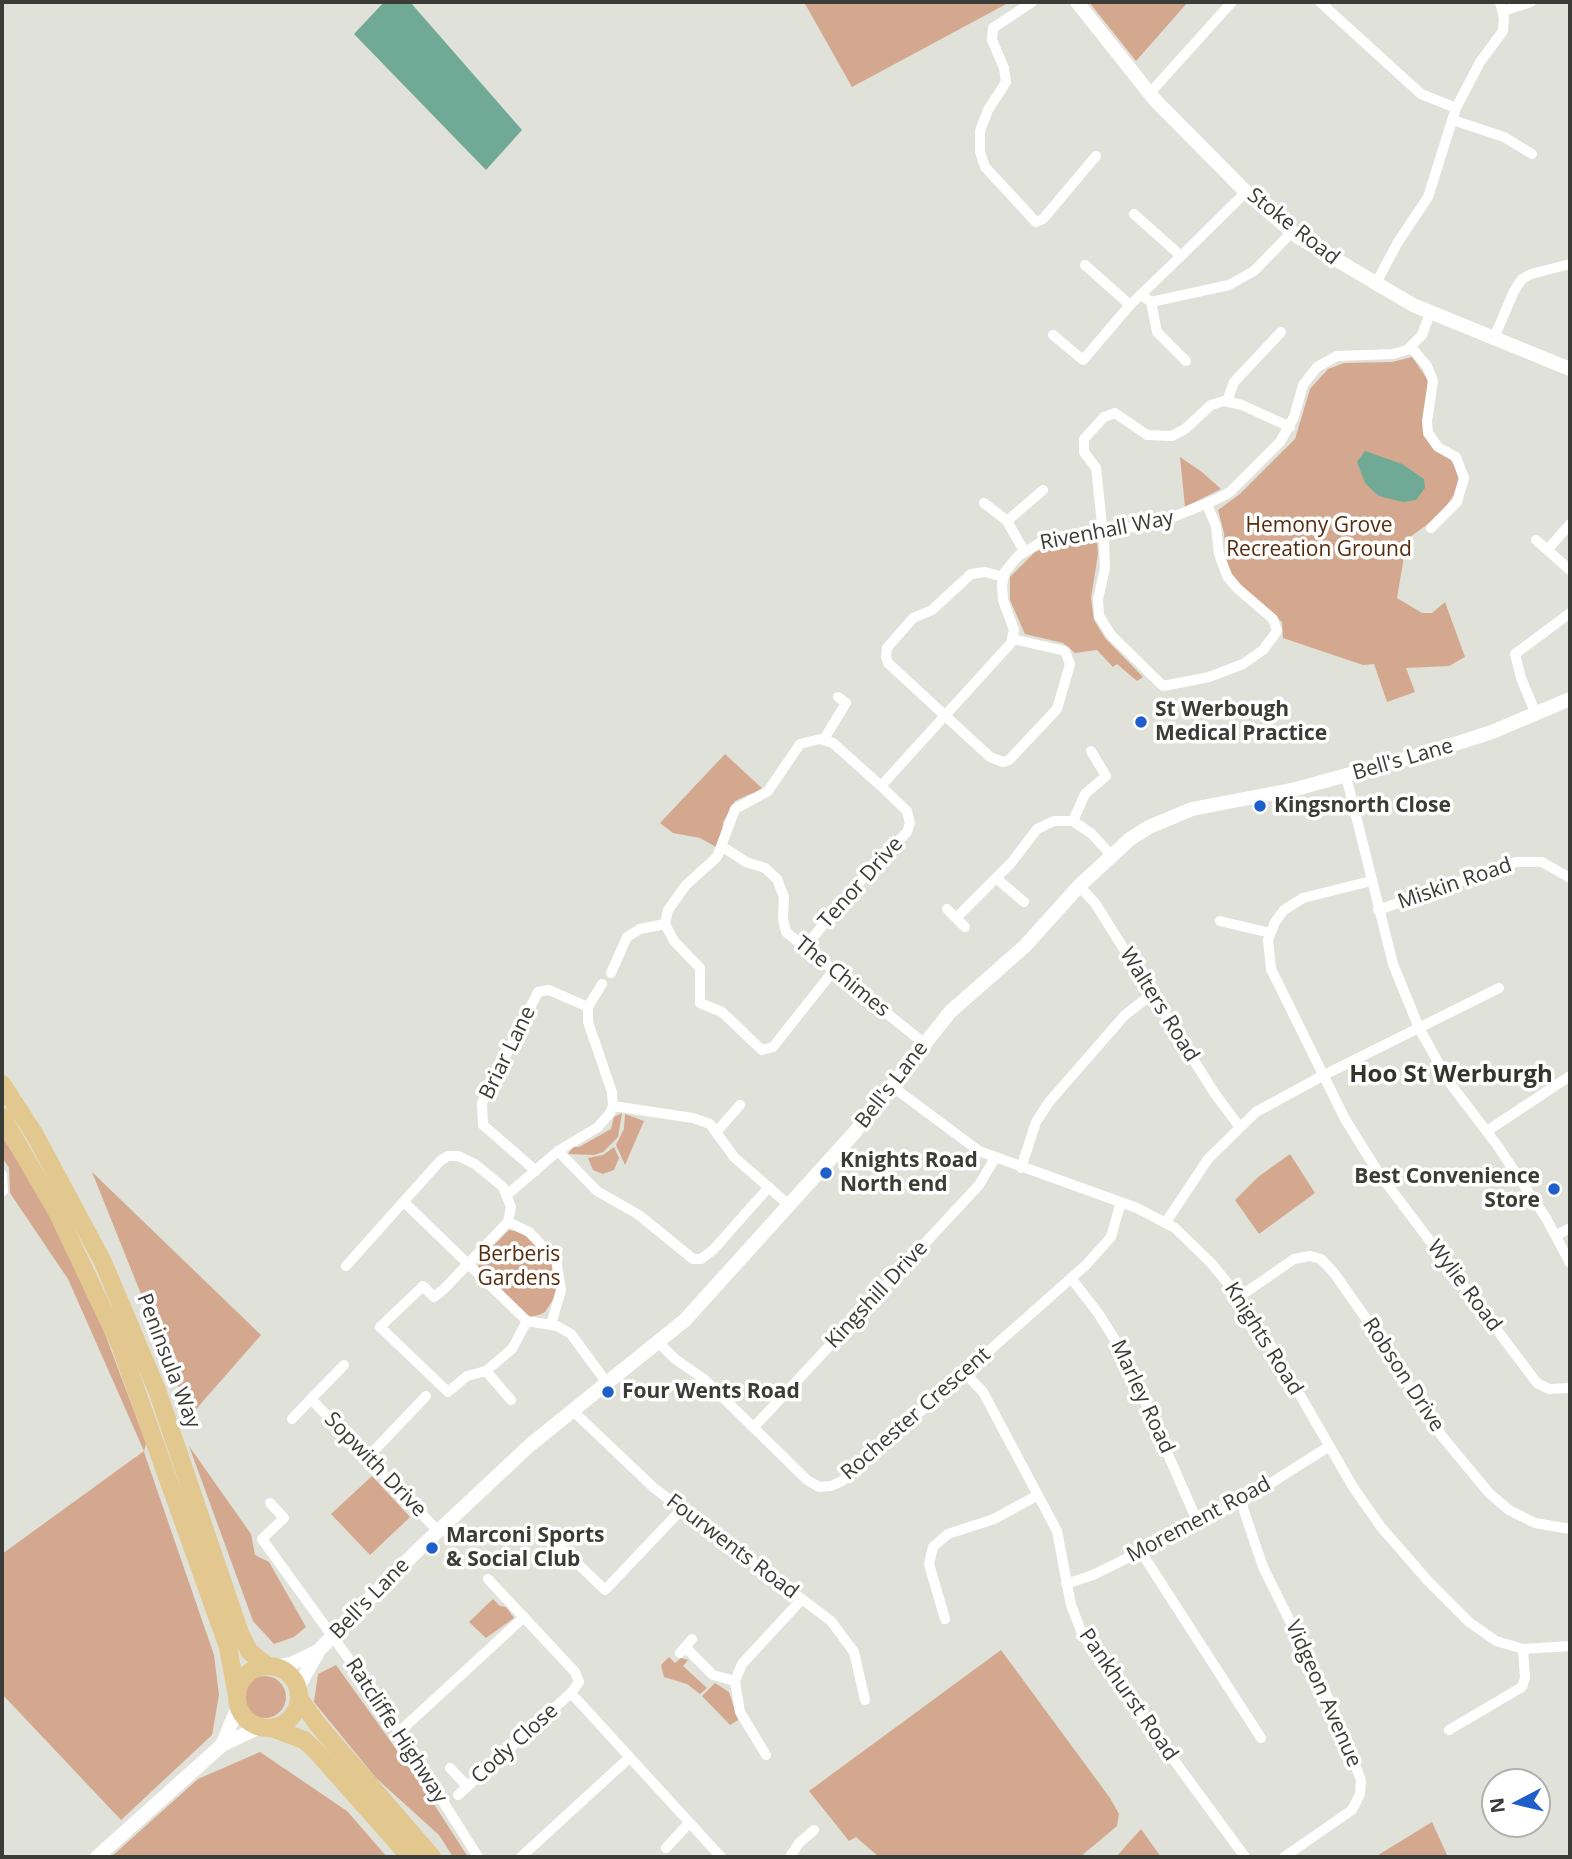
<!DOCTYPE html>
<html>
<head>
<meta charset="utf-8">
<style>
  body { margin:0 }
  #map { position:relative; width:1572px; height:1859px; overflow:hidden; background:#e0e1d8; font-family:"Open Sans",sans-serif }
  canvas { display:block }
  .frame { position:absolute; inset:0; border:4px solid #3b3b38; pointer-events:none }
  .north { position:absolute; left:1481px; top:1768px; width:70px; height:70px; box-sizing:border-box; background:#fff; border:2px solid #b1b1af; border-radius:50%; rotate:263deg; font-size:19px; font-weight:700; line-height:28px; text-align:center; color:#3b3b38 }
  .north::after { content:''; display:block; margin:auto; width:24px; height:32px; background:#1f5fcb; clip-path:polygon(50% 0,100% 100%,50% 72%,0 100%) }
</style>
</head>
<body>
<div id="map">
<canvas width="1572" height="1859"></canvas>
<div class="frame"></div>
<div class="north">N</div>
</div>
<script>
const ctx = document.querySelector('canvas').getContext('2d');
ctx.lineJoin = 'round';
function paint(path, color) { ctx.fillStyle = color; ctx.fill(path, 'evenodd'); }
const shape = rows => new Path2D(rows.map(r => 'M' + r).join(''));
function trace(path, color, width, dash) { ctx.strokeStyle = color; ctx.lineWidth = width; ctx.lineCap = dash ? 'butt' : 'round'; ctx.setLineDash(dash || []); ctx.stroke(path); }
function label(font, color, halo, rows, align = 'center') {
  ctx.font = font + ' "Open Sans",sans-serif'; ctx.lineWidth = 7; ctx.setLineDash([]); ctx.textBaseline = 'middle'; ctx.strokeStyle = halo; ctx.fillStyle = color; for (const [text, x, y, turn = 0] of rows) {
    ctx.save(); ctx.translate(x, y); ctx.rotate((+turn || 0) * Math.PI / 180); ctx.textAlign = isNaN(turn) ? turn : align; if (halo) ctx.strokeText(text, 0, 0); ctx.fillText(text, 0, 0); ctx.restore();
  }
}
paint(shape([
  [804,2,1010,2,852,87],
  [1089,2,1188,2,1136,61],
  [1412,357,1428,380,1423,430,1456,466,1459,481,1454,495,1438,517,1407,539,1397,598,1422,613,1432,613,1445,602,1465,657,1449,666,1406,668,1415,692,1387,702,1374,664,1363,665,1283,638,1282,622,1242,587,1232,574,1226,560,1224,533,1218,510,1240,494,1295,439,1310,389,1328,369,1344,363,1392,362],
  [1180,457,1202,472,1221,489,1185,507],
  [1093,538,1097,543,1098,554,1091,598,1094,620,1105,638,1143,677,1137,681,1117,664,1113,667,1097,650,1075,653,1063,643,1025,634,1010,600,1010,577,1035,552,1058,543],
  [725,754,765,791,750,794,735,801,723,822,720,845,716,847,700,838,673,833,660,823],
  [622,1113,618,1137,603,1152,594,1155,568,1154,573,1147,579,1147,611,1129,614,1117],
  [625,1114,644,1121,625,1165,616,1145,624,1129],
  [2,1136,52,1215,90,1294,146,1443,144,1452,214,1655,219,1695,212,1735,121,1820,2,1694,2,1554,144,1451,68,1279,10,1193,9,1168,2,1157],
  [614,1147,619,1158,614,1170,603,1174,593,1170,588,1158,603,1155],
  [1290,1154,1315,1193,1259,1234,1235,1200,1258,1177],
  [92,1172,261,1335,190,1416],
  [509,1230,526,1233,550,1256,558,1284,556,1295,545,1312,539,1315,529,1317,478,1267,480,1259],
  [189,1446,251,1534,255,1555,269,1562,306,1627,294,1637,274,1644,253,1621],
  [372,1476,410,1517,370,1555,331,1514],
  [493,1599,500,1606,506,1607,514,1618,486,1638,469,1622],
  [1001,1650,1110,1798,1119,1814,1117,1826,1080,1857,879,1857,856,1837,849,1841,809,1791],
  [669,1657,675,1663,681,1658,688,1660,683,1666,707,1688,700,1694,687,1684,664,1677,661,1665],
  [336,1665,419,1781,468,1857,453,1857,439,1835,376,1778,314,1702,318,1674],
  '244 1697a21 21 0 1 1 42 0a21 21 0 1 1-42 0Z',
  [715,1683,729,1692,738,1720,730,1725,702,1696],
  [260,1752,347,1811,387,1857,111,1857,198,1779],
  [1432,1822,1448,1857,1375,1857],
  [1141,1829,1161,1857,1116,1857]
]), '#d3a88e');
paint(shape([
  [384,2,410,2,522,130,486,170,354,34],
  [1365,451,1402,464,1424,479,1425,488,1416,500,1403,502,1379,496,1372,490,1365,483,1357,462]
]), '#70a996');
trace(shape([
  [1032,2,993,28,992,40,1004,68,1006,82,988,110,980,131,980,152,985,167,1036,222,1043,219,1096,156],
  [1320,2,1421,94,1456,108],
  [1503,11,1531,2],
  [1149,94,1232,2],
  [1453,120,1504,137,1532,154],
  [1181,256,1246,192],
  [1085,265,1130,305],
  [1375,285,1398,242,1428,197,1456,108,1480,62,1503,31,1504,18,1500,2],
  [1143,296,1151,302,1229,285,1254,271,1292,232],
  [1151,302,1157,332,1186,361],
  [1053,335,1083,360,1130,305,1181,256,1134,214],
  [1494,338,1514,291,1522,279,1531,274,1570,264],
  [1411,347,1427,366,1433,381,1427,421,1428,433,1438,447,1456,457,1464,478,1457,502,1431,528],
  [1227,401,1234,382,1281,332],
  [984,503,1007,521],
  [1207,505,1216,526,1219,554,1227,576,1237,588,1273,619,1277,631,1263,650,1243,664,1209,677,1163,686,1111,635,1099,616,1098,599,1105,568,1104,543,1096,468,1084,452,1084,439,1104,417,1115,413,1147,435,1172,436,1185,429,1211,405,1224,401,1242,405,1290,427],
  [1536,540,1570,570],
  [1548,549,1570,524],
  [1024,551,1007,521,1043,490],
  [1003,577,985,572,971,574,932,610,913,618,887,648,886,657,888,663,990,757,1003,762,1009,760,1057,709,1070,664,1065,651,1013,639],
  [1536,714,1521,678,1515,654,1570,613],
  [824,739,846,703,838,697],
  [1346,776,1393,964,1419,1028,1449,1082,1497,1145,1546,1218,1570,1263],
  [881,786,1011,643,1014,630,1003,600,1002,585,1005,572,1018,556,1048,538,1156,524,1217,499,1230,492,1280,442,1294,417,1303,385,1317,367,1337,356,1393,354,1407,350,1422,335,1430,313],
  [1073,821,1092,834,1110,854],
  [723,847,746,862,765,868,777,879,784,897,783,919,786,932,925,1044],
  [996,878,1024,902],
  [1371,881,1303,898,1284,910,1275,922,1268,940,1271,969,1345,1119,1378,1172,1537,1383,1549,1389,1570,1388],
  [1079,886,1095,903,1215,1094,1239,1126],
  [947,909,965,927],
  [1378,910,1516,862,1542,862,1570,878],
  [956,918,1012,862,1037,829,1054,821,1073,821,1085,794,1106,776,1091,751],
  [1220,921,1270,933],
  [665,924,674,941,700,968,700,1003,722,1012,762,1050,773,1047,834,970],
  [611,973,627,937,640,929,665,924,668,910,686,885,717,857,735,809,768,791,800,744,820,739,833,743,881,786,907,811,910,823,907,832,850,892,805,947],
  [893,1087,979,1151,1137,1208,1175,1228,1211,1263,1239,1297,1277,1355,1353,1487,1381,1527,1428,1581,1469,1622,1496,1641,1523,1649,1570,1646],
  [613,1106,693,1118,710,1124,734,1157,790,1206],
  [718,1130,740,1105],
  [1487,1131,1570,1076],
  [558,1151,597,1191,639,1215,693,1259,701,1259,713,1250,769,1187],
  [1021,1168,1036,1122,1049,1102,1125,1015,1152,994],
  [536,1171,483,1125,482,1103,538,992,549,990,588,1007],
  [2,1175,3,1191],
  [508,1194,558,1151,598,1127,610,1113,613,1106,612,1092,588,1022,588,1007,602,984],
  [404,1202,527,1321,557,1326,571,1334,607,1383],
  [508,1222,529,1232,556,1260,561,1290,551,1325],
  [1166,1222,1208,1159,1256,1112,1324,1075,1499,988],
  [1557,1235,1570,1228],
  [346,1266,440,1161,448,1156,458,1156,475,1164,503,1187,511,1207,508,1222,444,1289,434,1297,423,1286,380,1327,448,1392,467,1376,486,1371,512,1349,527,1321],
  [1071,1278,1098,1313,1124,1354,1198,1523],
  [1239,1297,1294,1259,1310,1256,1321,1259,1334,1273,1370,1324,1441,1435,1489,1493,1509,1510,1535,1523,1570,1529],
  [658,1342,675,1359,704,1379,807,1480,819,1487,831,1486,842,1481,1086,1265,1111,1237,1121,1202],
  [344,1365,311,1399,438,1531],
  [486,1371,511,1400],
  [964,1372,983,1392,1057,1531,1071,1605,1083,1636,1245,1857],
  [572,1410,654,1488,831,1621,854,1652,865,1700],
  [292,1419,311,1399],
  [754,1427,979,1185,995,1158],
  [368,1457,426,1396],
  [1241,1502,1263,1567,1330,1702,1361,1780,1360,1794,1352,1810,1284,1857],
  [270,1503,284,1518,262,1539,380,1702,478,1857],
  [549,1536,605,1590,682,1509],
  [1141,1552,1261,1738],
  [488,1579,575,1672,579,1682,571,1693,721,1857],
  [1066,1584,1093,1575,1241,1502,1328,1447],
  [945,1619,929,1564,933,1547,948,1534,994,1519,1038,1495],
  [685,1647,713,1675,735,1681],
  [680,1653,692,1639],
  [1449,1730,1522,1687,1525,1678,1523,1649],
  [399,1732,524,1617],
  [766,1755,740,1712,735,1681,742,1664,802,1599],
  [450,1768,467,1786],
  [458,1795,571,1693],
  [666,1848,689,1823],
  [521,1857,629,1758],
  [790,1857,799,1843,814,1830]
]), '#fff', 10);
trace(shape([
  [1077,2,1154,99,1246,192,1298,237,1413,305,1570,369],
  [274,1667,291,1664,318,1651,420,1548,530,1445,685,1320,855,1132,950,1012,1025,946,1079,886,1130,839,1149,827,1192,809,1296,789,1430,752,1492,732,1570,699],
  [297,1689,318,1652],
  [222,1745,238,1707],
  [97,1857,222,1745,260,1727]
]), '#fff', 14);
trace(shape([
  [2,1084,35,1135,103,1262,157,1390,240,1633,249,1651,266,1665],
  [2,1117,57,1212,120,1345,228,1647,237,1696],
  '237 1697a31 31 0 1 1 62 0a31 31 0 1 1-62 0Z',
  [299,1698,318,1725,432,1857],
  [272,1728,304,1740,317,1752,410,1857]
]), '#e2c78e', 18);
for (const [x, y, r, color] of [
  [1141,722,7,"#1f5fcb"],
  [1260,806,7,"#1f5fcb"],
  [826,1173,7,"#1f5fcb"],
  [1554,1189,7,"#1f5fcb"],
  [608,1392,7,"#1f5fcb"],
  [432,1548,7,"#1f5fcb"]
]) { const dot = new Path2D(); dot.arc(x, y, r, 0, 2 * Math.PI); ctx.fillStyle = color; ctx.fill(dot); trace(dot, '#fff', 2.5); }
label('21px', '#3b3b38', '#fff', [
  ["Stoke Road",1293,227,38],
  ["Rivenhall Way",1107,531,-11],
  ["Bell's Lane",1403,760,-16],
  ["Tenor Drive",861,883,-48],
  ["Miskin Road",1455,884,-19],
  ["The Chimes",842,977,39],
  ["Walters Road",1159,1005,58],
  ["Briar Lane",508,1053,-64],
  ["Bell's Lane",892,1085,-52],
  ["Wylie Road",1464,1286,53],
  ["Kingshill Drive",877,1295,-47],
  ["Knights Road",1263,1339,58],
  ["Peninsula Way",168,1361,69],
  ["Robson Drive",1403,1375,57],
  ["Marley Road",1142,1397,65],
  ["Rochester Crescent",916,1414,-41],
  ["Sopwith Drive",375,1465,46],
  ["Morement Road",1199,1520,-28],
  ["Fourwents Road",732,1547,37],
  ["Bell's Lane",370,1599,-46],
  ["Vidgeon Avenue",1323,1694,66],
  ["Pankhurst Road",1128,1695,55],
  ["Ratcliffe Highway",396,1731,57],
  ["Cody Close",515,1744,-42]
]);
label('21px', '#572c0c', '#fff', [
  ["Hemony Grove",1319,526],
  ["Recreation Ground",1319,550],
  ["Berberis",519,1255],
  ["Gardens",519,1279]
]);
label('bold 21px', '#3b3b38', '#fff', [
  ["St Werbough",1155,710],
  ["Medical Practice",1155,734],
  ["Kingsnorth Close",1274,806],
  ["Knights Road",840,1161],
  ["North end",840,1185],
  ["Best Convenience",1540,1177,"right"],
  ["Store",1540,1201,"right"],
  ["Four Wents Road",622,1392],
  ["Marconi Sports",446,1536],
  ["& Social Club",446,1560]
], 'left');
label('bold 24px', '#33342c', '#fff', [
  ["Hoo St Werburgh",1451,1075]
]);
</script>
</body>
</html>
